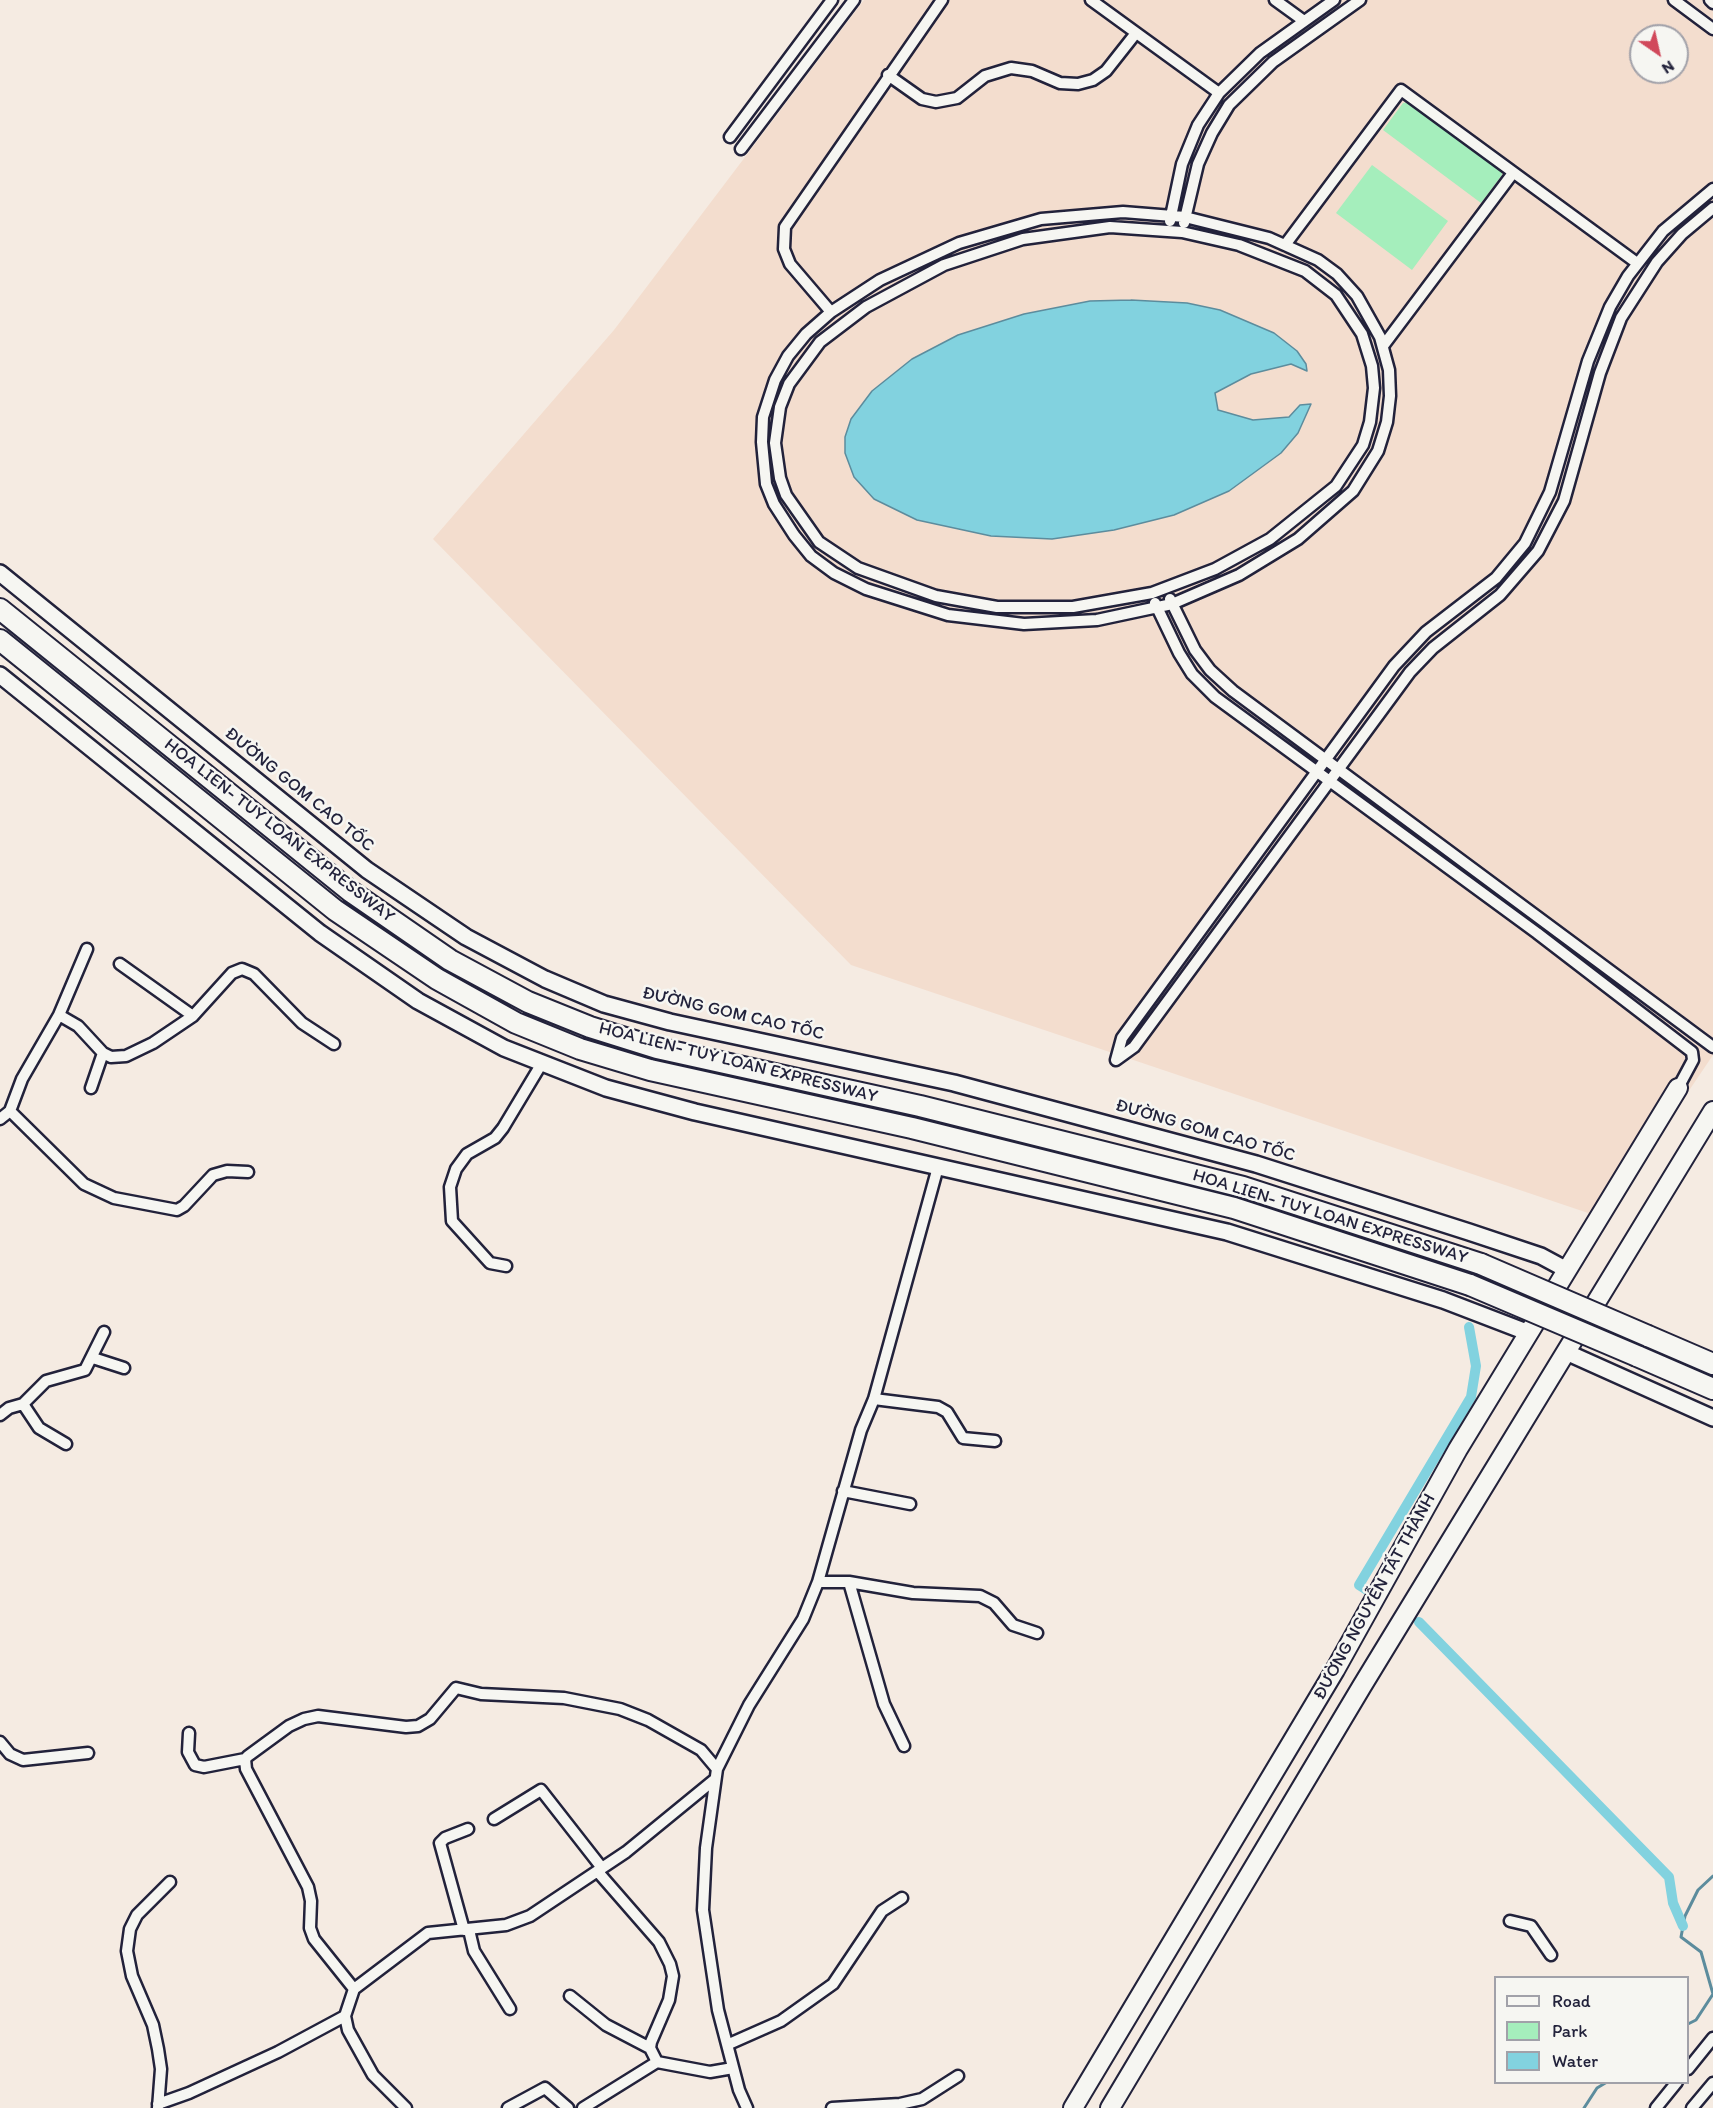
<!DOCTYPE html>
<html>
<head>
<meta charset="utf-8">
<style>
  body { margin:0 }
  #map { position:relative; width:1713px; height:2108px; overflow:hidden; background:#f5ebe2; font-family:Itim,sans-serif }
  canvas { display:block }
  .legend { position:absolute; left:1494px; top:1976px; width:195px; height:108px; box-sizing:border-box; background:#f6f6f2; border:2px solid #a1a1a9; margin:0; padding:8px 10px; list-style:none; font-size:18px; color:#22223b }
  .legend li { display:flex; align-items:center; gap:12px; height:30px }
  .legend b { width:30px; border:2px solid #a1a1a9 }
  .north { position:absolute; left:1629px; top:24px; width:60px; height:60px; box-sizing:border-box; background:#f6f6f2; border:2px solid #a1a1a9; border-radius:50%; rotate:146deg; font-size:16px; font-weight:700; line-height:24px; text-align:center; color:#22223b }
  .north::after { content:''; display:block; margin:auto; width:21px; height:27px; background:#d1495b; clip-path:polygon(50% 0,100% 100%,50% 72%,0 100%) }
</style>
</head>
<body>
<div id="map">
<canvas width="1713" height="2108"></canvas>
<ul class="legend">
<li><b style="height:8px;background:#f6f6f2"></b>Road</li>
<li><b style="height:16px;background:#a5eebc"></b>Park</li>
<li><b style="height:16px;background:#82d2df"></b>Water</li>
</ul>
<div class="north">N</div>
</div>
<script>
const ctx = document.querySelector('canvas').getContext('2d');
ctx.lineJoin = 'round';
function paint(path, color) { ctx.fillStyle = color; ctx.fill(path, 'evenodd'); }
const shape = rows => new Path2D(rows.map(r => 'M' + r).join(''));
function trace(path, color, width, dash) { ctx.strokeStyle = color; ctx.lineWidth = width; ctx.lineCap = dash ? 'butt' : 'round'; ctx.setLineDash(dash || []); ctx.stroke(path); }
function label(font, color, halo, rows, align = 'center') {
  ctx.font = font + ' Itim,sans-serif'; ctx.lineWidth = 5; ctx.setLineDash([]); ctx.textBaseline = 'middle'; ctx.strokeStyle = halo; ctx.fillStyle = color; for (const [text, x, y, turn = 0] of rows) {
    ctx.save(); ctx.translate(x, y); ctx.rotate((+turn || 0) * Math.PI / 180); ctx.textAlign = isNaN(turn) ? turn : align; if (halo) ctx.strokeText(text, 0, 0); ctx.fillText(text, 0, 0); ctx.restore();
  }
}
paint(shape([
  [864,0,1713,0,1713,1055,1603,1218,851,965,433,539,614,330],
  [1641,36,1677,36,1677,72,1641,72]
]), '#f3ddce');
paint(shape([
  [1407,102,1502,171,1502,175,1481,203,1383,130,1403,103],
  [1372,165,1448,221,1412,270,1336,213]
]), '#a5eebc');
const water = shape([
  [1131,300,1187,303,1220,310,1274,333,1297,351,1306,364,1307,371,1291,364,1251,374,1215,393,1218,410,1253,420,1289,417,1300,405,1311,404,1298,433,1281,453,1229,491,1174,515,1114,530,1052,539,991,536,917,520,874,499,854,477,845,453,845,437,851,419,872,391,912,359,958,335,1024,314,1090,301,1131,300]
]);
paint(water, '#82d2df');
trace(water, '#5c8c9d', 1.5);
trace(shape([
  [1688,2024,1696,2020,1713,1994,1701,1952,1681,1937,1685,1916,1698,1890,1713,1876],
  [1584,2108,1597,2088,1607,2082]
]), '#5c8c9d', 3);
trace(shape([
  [1367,1590,1359,1585,1471,1397,1476,1366,1469,1327],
  [1419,1622,1669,1877,1673,1903,1683,1926]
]), '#82d2df', 10);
const street = shape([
  [1091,0,1219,93],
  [1275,0,1304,21],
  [1674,0,1713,29],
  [1710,0,1713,3],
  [888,75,922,99,936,102,957,98,985,76,1011,68,1032,71,1060,83,1078,84,1093,80,1106,71,1136,33],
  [730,137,832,0],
  [741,149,854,0],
  [1123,212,1185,217,1269,238,1318,260,1337,274,1357,296,1380,337,1389,370,1390,396,1387,422,1378,451,1353,491,1298,539,1239,575,1172,604,1097,620,1024,624,948,615,866,589,834,573,811,556,794,535,774,504,766,484,762,442,763,417,775,380,788,356,806,334,831,312,880,280,959,243,1041,219,1123,212],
  [1170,221,1182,164,1198,125,1219,93,1260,53,1334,0],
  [1184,223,1198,164,1212,133,1229,105,1273,62,1360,0],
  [1110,227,1182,232,1239,245,1305,271,1336,295,1362,334,1372,366,1374,388,1370,422,1363,445,1336,486,1270,539,1215,569,1152,593,1073,607,997,607,936,596,858,568,819,542,786,495,780,478,775,443,780,407,789,384,820,342,866,307,944,265,1023,239,1110,227],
  [1285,245,1401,90,1637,263],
  [831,312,790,264,784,249,785,227,942,0],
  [1383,346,1513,173],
  [1170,599,1195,650,1210,670,1233,691,1713,1047],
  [1155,603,1179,653,1192,674,1215,697,1537,933,1692,1052,1693,1060,1678,1088],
  [120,964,193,1016],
  [59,1015,78,1026,103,1053],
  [1116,1060,1122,1038,1394,666,1426,632,1496,578,1525,543,1550,492,1588,361,1610,307,1628,276,1663,231,1713,189],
  [1116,1060,1134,1047,1410,672,1433,648,1500,595,1538,551,1564,501,1600,373,1621,318,1657,262,1682,234,1713,208],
  [91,1088,103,1053,111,1057,126,1056,153,1043,193,1016,232,973,242,969,254,974,302,1023,334,1044],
  [10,1111,84,1184,114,1198,177,1210,184,1206,213,1175,227,1171,248,1172],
  [0,1119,10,1111,22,1079,59,1015,87,949],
  [506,1266,490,1263,452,1221,450,1187,456,1169,467,1154,495,1138,503,1128,542,1063],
  [93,1358,124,1368],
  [874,1399,938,1407,947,1412,963,1438,995,1441],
  [23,1404,39,1428,66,1444],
  [0,1415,9,1408,23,1404,46,1381,85,1370,104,1332],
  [843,1491,910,1504],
  [818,1582,849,1582,913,1593,980,1596,994,1603,1013,1625,1037,1633],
  [849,1582,884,1704,904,1746],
  [189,1733,188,1752,195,1765,204,1767,245,1759],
  [0,1742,10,1754,23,1760,88,1753],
  [494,1819,541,1790,602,1868],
  [598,1872,659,1942,670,1964,673,1976,669,2000,651,2042,650,2048,657,2062],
  [1510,1921,1531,1926,1551,1955],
  [464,1930,440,1843,445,1838,468,1829],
  [469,1930,474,1951,510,2009],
  [354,1989,314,1939,310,1928,311,1901,308,1887,246,1769,245,1759,248,1756,289,1726,304,1719,318,1716,406,1727,418,1726,430,1719,456,1688,481,1694,564,1698,620,1709,648,1720,701,1750,717,1769],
  [570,1996,606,2025,650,2048],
  [729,2044,781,2021,833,1984,882,1911,902,1898],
  [1688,2069,1713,2038],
  [158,2104,189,2093,278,2052,345,2016],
  [158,2108,161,2069,158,2049,153,2025,132,1976,127,1951,130,1929,137,1915,170,1882],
  [406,2108,373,2075,348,2030,345,2016,354,1989,428,1933,506,1925,530,1916,626,1852,714,1780],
  [508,2108,545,2088,568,2108],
  [583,2108,657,2062,710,2072,733,2068],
  [747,2108,739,2090,718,2010,703,1910,706,1848,717,1769,749,1705,803,1619,818,1582,861,1430,874,1399,938,1167],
  [832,2108,900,2104,922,2099,958,2076],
  [1656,2108,1677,2082],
  [1692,2108,1713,2083]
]);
const secondary = shape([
  [0,573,367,870,466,937,545,979,604,1004,670,1022,954,1083,1256,1164,1469,1232,1541,1256,1567,1270],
  [0,675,320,933,418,1001,504,1048,606,1088,695,1112,1227,1232,1443,1300,1529,1333],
  [1566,1352,1713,1418]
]);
const primary = shape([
  [1073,2108,1335,1670,1458,1449,1678,1088],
  [1110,2108,1362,1686,1713,1111]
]);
const highway = shape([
  [0,609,350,891,450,960,528,1002,590,1027,657,1048,920,1106,1243,1187,1481,1264],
  [0,640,335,910,437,979,516,1023,580,1049,650,1070,912,1128,1234,1208,1470,1285],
  [1648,1336,1713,1364],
  [1637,1356,1713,1389]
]);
trace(street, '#22223b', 15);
trace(secondary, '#22223b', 20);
trace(primary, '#22223b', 22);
trace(highway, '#22223b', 24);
trace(street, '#f6f6f2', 10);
trace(secondary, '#f6f6f2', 15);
trace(primary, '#f6f6f2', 18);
trace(highway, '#f6f6f2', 20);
const highwayBridge = shape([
  [1481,1264,1648,1336],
  [1470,1285,1637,1356]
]);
trace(highwayBridge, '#22223b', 24, []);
trace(highwayBridge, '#f6f6f2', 20);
label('18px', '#22223b', '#f6f6f2', [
  ["ĐƯỜNG GOM CAO TỐC",299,790,39],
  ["HOA LIEN- TUY LOAN EXPRESSWAY",279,831,38],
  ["ĐƯỜNG GOM CAO TỐC",733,1014,13],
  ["HOA LIEN- TUY LOAN EXPRESSWAY",738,1063,14],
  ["ĐƯỜNG GOM CAO TỐC",1205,1131,16],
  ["HOA LIEN- TUY LOAN EXPRESSWAY",1330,1217,17],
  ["ĐƯỜNG NGUYỄN TẤT THÀNH",1375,1597,-61]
]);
</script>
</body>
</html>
